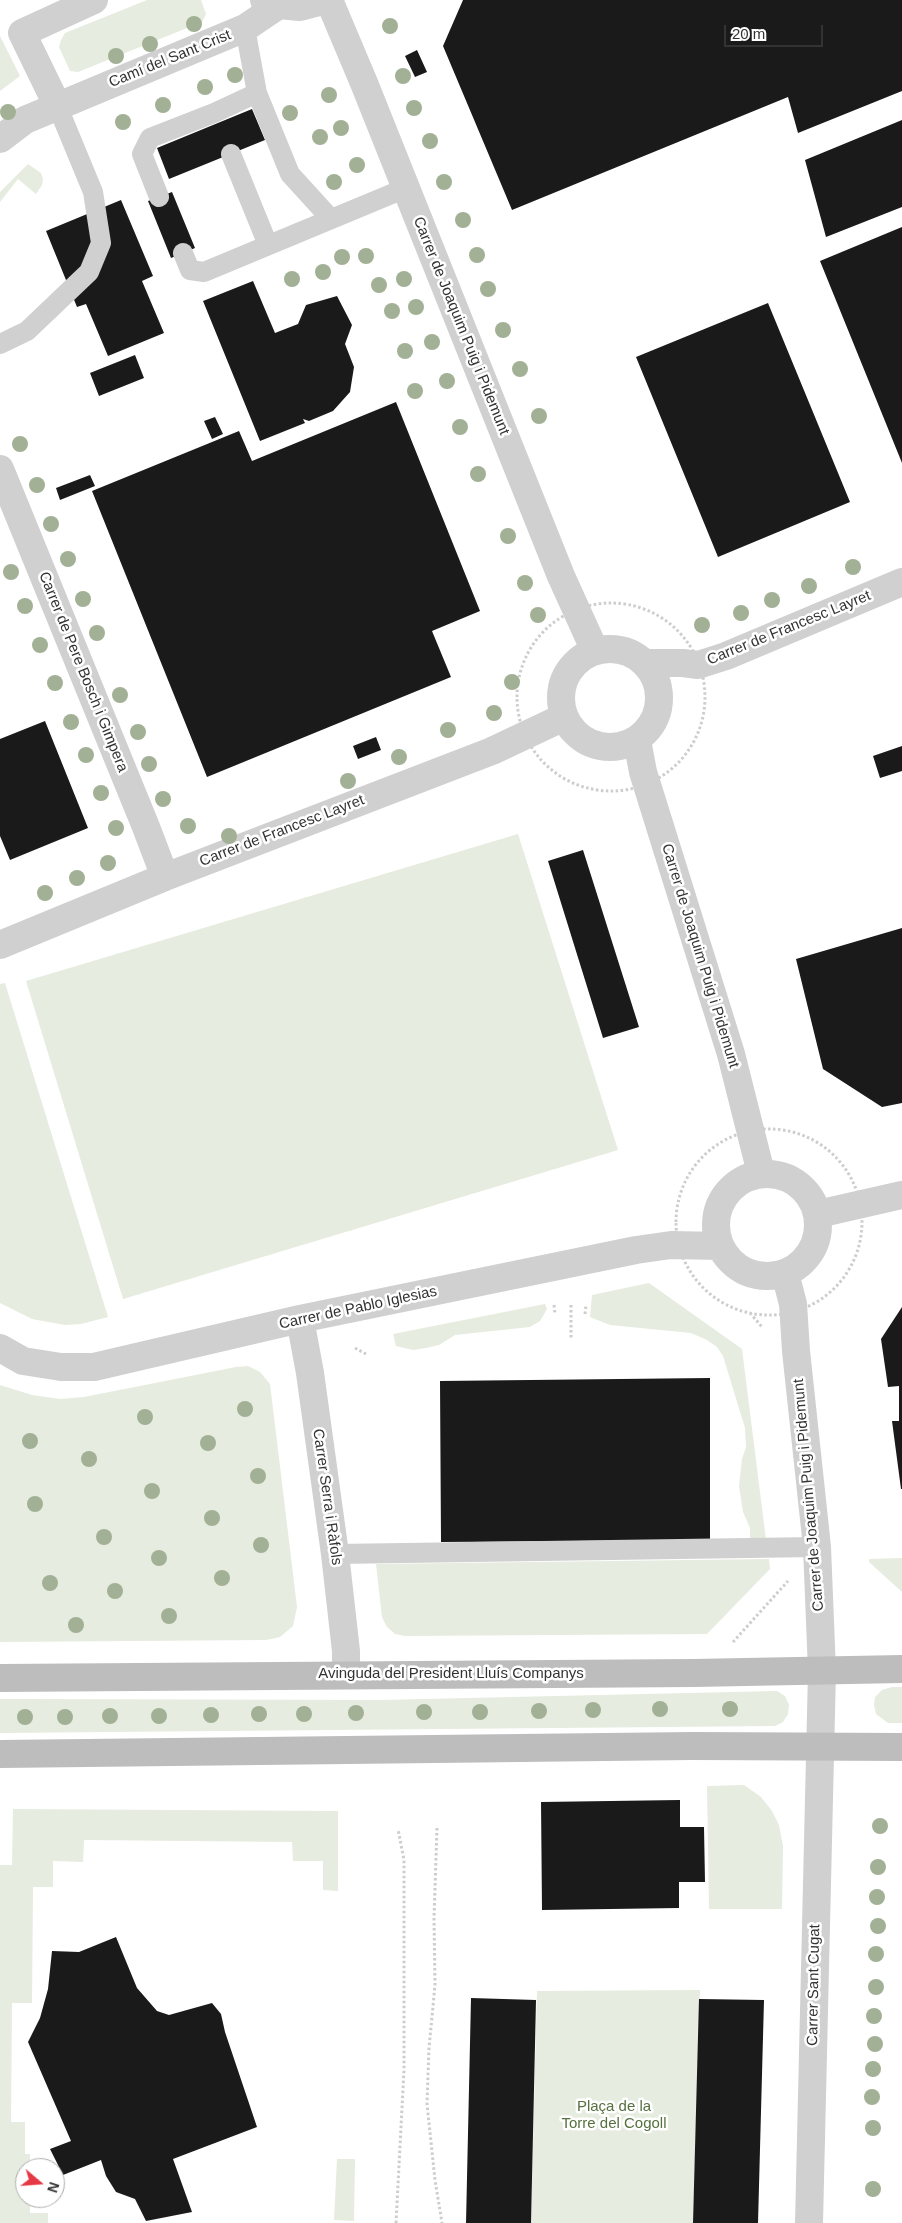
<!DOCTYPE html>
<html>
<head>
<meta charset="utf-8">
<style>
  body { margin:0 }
  #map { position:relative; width:902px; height:2223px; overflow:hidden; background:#fff; font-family:Helvetica,sans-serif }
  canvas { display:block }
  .north { position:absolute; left:15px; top:2158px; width:50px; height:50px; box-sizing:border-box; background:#fff; border:1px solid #adadad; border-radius:50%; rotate:108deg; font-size:14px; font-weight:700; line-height:20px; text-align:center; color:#333 }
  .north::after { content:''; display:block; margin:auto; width:18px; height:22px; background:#e63946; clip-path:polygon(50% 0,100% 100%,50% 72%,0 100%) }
  .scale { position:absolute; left:724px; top:25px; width:99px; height:22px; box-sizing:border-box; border:2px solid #333; border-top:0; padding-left:6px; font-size:15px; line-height:18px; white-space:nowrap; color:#333; -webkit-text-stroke:4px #fff; paint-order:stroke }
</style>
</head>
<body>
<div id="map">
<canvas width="902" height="2223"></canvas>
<div class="north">N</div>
<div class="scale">20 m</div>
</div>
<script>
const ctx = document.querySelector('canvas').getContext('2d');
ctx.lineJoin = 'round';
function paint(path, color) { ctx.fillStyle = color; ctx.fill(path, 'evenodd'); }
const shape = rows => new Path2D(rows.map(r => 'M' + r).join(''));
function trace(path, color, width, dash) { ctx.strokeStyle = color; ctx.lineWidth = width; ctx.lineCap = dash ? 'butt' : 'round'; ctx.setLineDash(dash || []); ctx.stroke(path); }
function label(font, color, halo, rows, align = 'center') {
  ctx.font = font + ' Helvetica,sans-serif'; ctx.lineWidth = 5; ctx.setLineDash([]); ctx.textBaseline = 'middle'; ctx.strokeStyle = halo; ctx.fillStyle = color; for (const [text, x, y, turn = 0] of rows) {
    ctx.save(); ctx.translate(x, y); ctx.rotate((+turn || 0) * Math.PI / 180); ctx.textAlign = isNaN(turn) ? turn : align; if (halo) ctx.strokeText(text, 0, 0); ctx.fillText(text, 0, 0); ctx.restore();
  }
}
paint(shape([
  [147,0,201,0,206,14,202,22,78,72,70,71,59,47,61,40,65,33],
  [0,36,20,76,0,91],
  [28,164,41,173,43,179,42,185,36,194,18,179,0,202,0,192],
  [518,834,618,1150,123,1299,26,981],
  [5,983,108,1317,81,1324,65,1325,32,1319,0,1303,0,984],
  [649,1283,742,1349,766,1540,750,1540,750,1528,743,1512,739,1486,742,1459,746,1447,745,1428,723,1356,717,1347,707,1340,691,1333,610,1325,590,1317,592,1295],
  [545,1304,547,1309,540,1321,530,1327,455,1335,439,1345,426,1348,413,1350,396,1346,393,1334],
  [248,1366,260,1372,270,1384,297,1607,293,1626,280,1637,266,1640,0,1642,0,1385,32,1395,60,1399,84,1397,236,1367],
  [902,1558,902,1592,869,1562,869,1559],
  [769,1559,770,1569,707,1634,405,1636,395,1634,387,1627,382,1617,376,1564],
  [892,1687,902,1687,902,1723,888,1723,876,1714,874,1705,875,1697,882,1690],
  [777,1691,785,1696,789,1705,788,1714,783,1722,775,1726,0,1733,0,1699,6,1699,381,1700],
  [744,1785,761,1797,772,1811,779,1825,783,1846,782,1909,709,1909,707,1786],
  [13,1809,338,1811,338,1891,323,1890,323,1861,293,1861,292,1842,84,1840,83,1862,53,1861,53,1887,33,1887,32,2003,12,2003,11,2122,25,2122,25,2154,30,2154,30,2168,25,2168,25,2198,30,2198,30,2213,48,2213,48,2223,0,2223,0,1865,12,1865],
  [700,1990,693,2223,531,2223,537,1991],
  [337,2159,355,2159,354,2221,334,2220]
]), '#e6ecdf');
paint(shape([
  [463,0,902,0,902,91,798,133,788,97,512,210,443,46],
  [417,50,427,72,415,77,405,56],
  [252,109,265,140,169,179,157,148],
  [902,120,902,207,826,237,805,160],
  [172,192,195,248,171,258,148,201],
  [121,200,153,276,142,281,164,333,108,356,86,304,77,307,46,231],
  [902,227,902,463,820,261],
  [253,281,275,333,298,324,306,305,337,296,352,325,345,344,354,367,350,392,333,411,309,421,303,419,305,423,260,441,203,301],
  [768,303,850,502,718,557,636,357],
  [135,355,144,378,99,396,90,373],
  [396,402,480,611,432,631,451,677,207,777,92,491,239,431,252,461],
  [215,417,223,434,212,439,204,421],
  [90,475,95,486,60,500,56,488],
  [45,721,88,828,10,860,0,836,0,739],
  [376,737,381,750,358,759,353,746],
  [902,746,902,771,880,778,873,756],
  [583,850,639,1027,603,1038,548,861],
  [902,928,902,1103,882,1107,823,1069,796,959],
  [902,1307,902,1489,901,1489,892,1421,899,1421,899,1386,888,1387,881,1339],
  [710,1378,710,1540,441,1542,440,1381],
  [680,1800,680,1827,704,1827,705,1882,679,1882,679,1908,542,1910,541,1802],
  [116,1937,137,1988,157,2011,169,2015,212,2003,221,2014,225,2032,257,2127,173,2159,192,2212,146,2221,135,2199,116,2192,106,2176,101,2160,63,2175,50,2149,71,2141,28,2042,40,2018,48,1989,52,1951,79,1952],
  [471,1998,536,2000,531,2223,466,2223],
  [699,1999,764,2000,758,2223,693,2223]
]), '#1a1a1a');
trace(shape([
  '517 697a94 94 0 1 1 188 0a94 94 0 1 1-188 0Z',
  '676 1222a93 93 0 1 1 186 0a93 93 0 1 1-186 0Z',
  [554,1305,555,1314],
  [571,1305,571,1338],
  [750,1313,762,1327],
  [585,1314,586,1305],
  [355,1348,366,1354],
  [733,1642,788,1581],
  [437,1828,434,1918,435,1985,429,2048,427,2104,435,2180,442,2223],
  [396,2223,404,2070,404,1860,398,1829]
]), '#cdcdcd', 3, [2.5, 2.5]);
trace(shape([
  [257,93,290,174,331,219],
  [231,154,268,245],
  [159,197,142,154,150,138,214,113,257,93,245,28],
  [183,253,190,270,204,272,406,188],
  [0,344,27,331,89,272,101,243,93,192,57,105],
  [335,1554,817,1547]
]), '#d0d0d0', 20);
trace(shape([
  [264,0,279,5,300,7,327,0],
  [329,0,364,83,561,576,595,651],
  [57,105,22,33,94,0],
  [0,139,25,120,245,28,279,5],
  [0,469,146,827,165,877],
  '561 698a49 49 0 1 1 98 0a49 49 0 1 1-98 0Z',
  [645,663,683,663,698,665,726,656,902,582],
  [637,740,643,772,731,1054,761,1173],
  [0,945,165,877,492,751,564,717],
  '716 1225a51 51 0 1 1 102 0a51 51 0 1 1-102 0Z',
  [818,1214,902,1195],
  [785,1273,793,1304,796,1351,817,1547,822,1671,809,2223],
  [300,1319,310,1373,335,1554,346,1651,346,1675],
  [0,1348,23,1361,61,1367,94,1367,300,1319,636,1250,671,1245,720,1246]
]), '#d0d0d0', 28);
trace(shape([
  [0,1678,693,1673,902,1669],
  [0,1754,693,1746,902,1747]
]), '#bdbdbd', 28);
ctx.fillStyle = '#a2b095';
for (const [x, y] of [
  [194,24],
  [390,26],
  [150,44],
  [116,56],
  [235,75],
  [403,76],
  [205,87],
  [329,95],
  [163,105],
  [414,108],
  [8,112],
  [290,113],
  [123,122],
  [341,128],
  [320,137],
  [430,141],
  [357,165],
  [334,182],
  [444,182],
  [463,220],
  [477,255],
  [366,256],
  [342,257],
  [323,272],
  [292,279],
  [404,279],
  [379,285],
  [488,289],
  [416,307],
  [392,311],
  [503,330],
  [432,342],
  [405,351],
  [520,369],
  [447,381],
  [415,391],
  [539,416],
  [460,427],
  [20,444],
  [478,474],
  [37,485],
  [51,524],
  [508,536],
  [68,559],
  [853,567],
  [11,572],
  [525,583],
  [809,586],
  [83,599],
  [772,600],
  [25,606],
  [741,613],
  [538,615],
  [702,625],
  [97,633],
  [40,645],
  [512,682],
  [55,683],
  [120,695],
  [494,713],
  [71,722],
  [448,730],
  [138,732],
  [86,755],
  [399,757],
  [149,764],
  [348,781],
  [101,793],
  [163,799],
  [188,826],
  [116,828],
  [229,836],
  [108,863],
  [77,878],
  [45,893],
  [245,1409],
  [145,1417],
  [30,1441],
  [208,1443],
  [89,1459],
  [258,1476],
  [152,1491],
  [35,1504],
  [212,1518],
  [104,1537],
  [261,1545],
  [159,1558],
  [222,1578],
  [50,1583],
  [115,1591],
  [169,1616],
  [76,1625],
  [660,1709],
  [730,1709],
  [593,1710],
  [539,1711],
  [424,1712],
  [480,1712],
  [356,1713],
  [259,1714],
  [304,1714],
  [211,1715],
  [110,1716],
  [159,1716],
  [25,1717],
  [65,1717],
  [880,1826],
  [878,1867],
  [877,1897],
  [878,1926],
  [876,1954],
  [876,1987],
  [874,2016],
  [875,2044],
  [873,2069],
  [872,2097],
  [873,2128],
  [873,2189]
]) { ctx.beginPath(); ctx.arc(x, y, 8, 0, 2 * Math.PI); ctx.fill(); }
label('15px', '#333', '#fff', [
  ["Camí del Sant Crist",170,59,-22],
  ["Carrer de Joaquim Puig i Pidemunt",461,326,68],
  ["Carrer de Francesc Layret",789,628,-22],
  ["Carrer de Pere Bosch i Gimpera",83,672,68],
  ["Carrer de Francesc Layret",282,831,-21],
  ["Carrer de Joaquim Puig i Pidemunt",700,956,73],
  ["Carrer de Pablo Iglesias",358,1308,-12],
  ["Carrer de Joaquim Puig i Pidemunt",809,1495,-95],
  ["Carrer Serra i Ràfols",327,1497,82],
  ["Avinguda del President Lluís Companys",451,1674],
  ["Carrer Sant Cugat",814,1985,-89]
]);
label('15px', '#56703f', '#fff', [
  ["Plaça de la",614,2107],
  ["Torre del Cogoll",614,2124]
]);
</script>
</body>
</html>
